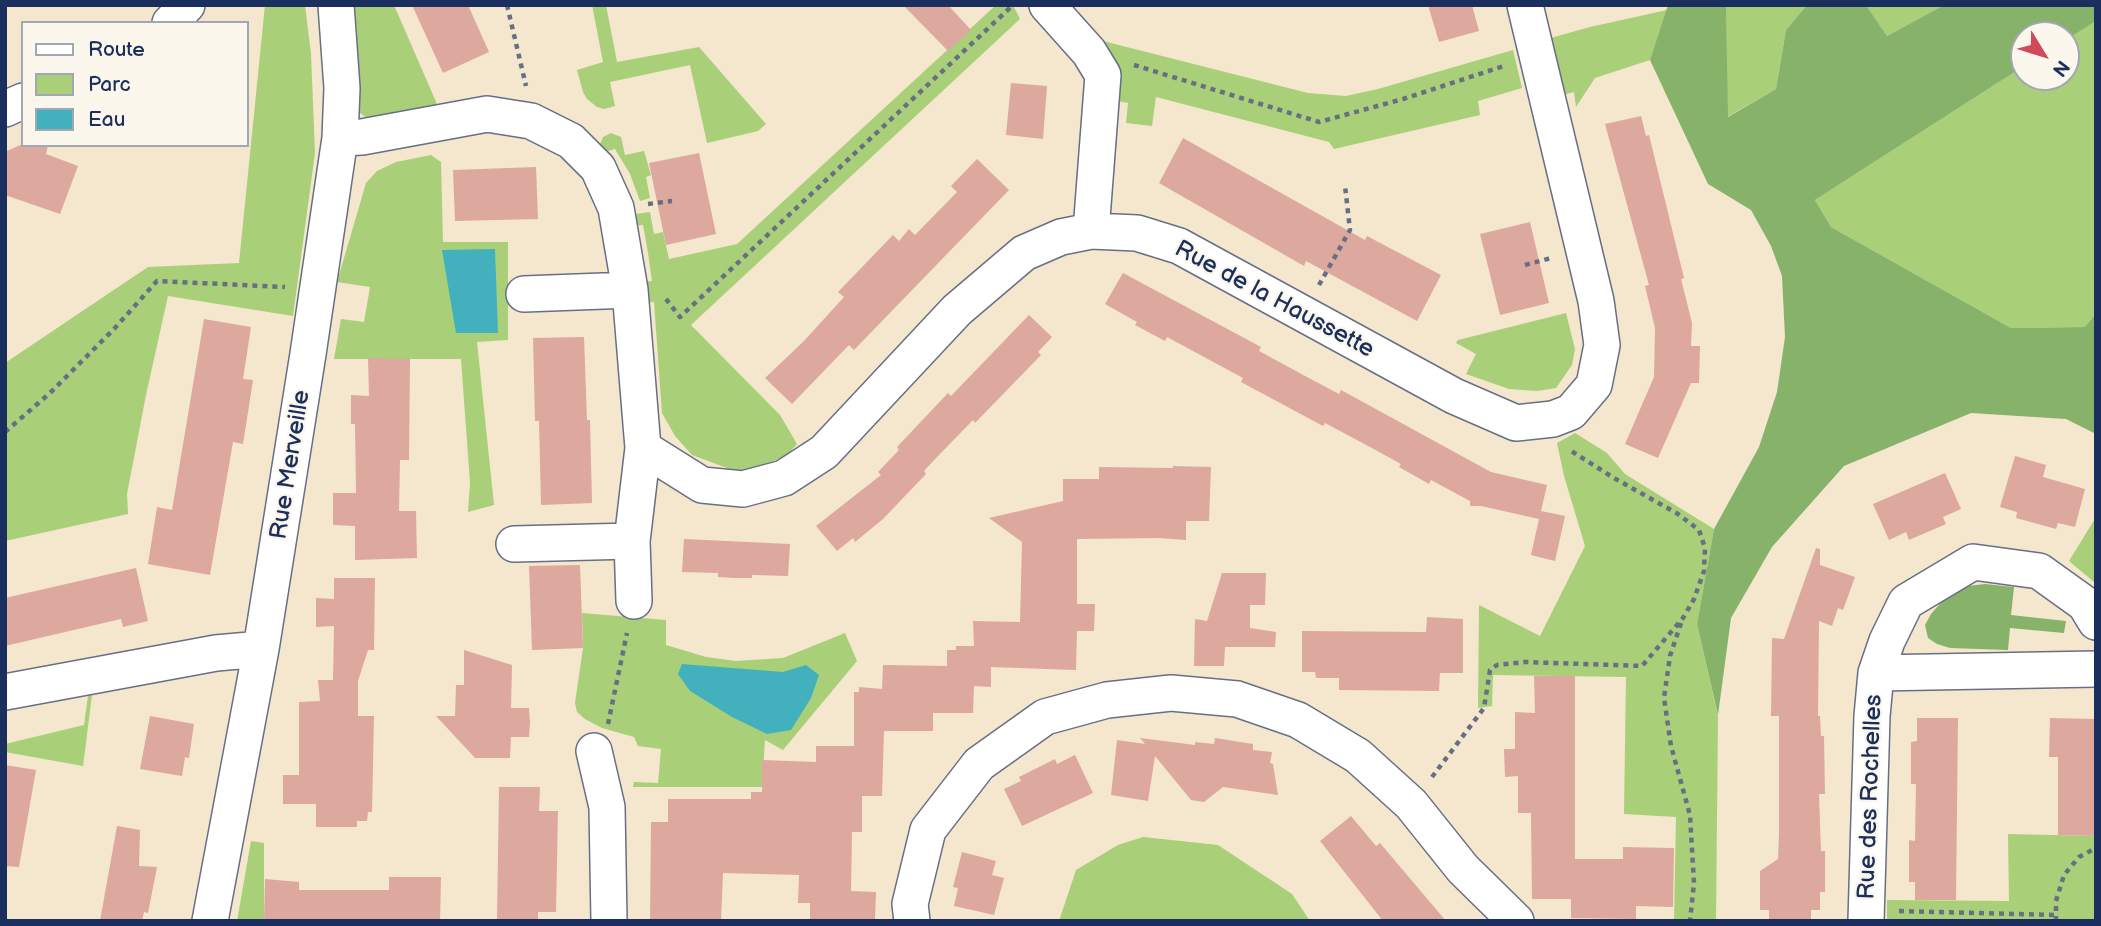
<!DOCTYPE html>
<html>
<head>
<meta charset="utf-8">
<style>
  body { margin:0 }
  #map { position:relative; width:2101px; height:926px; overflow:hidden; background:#f4e7cd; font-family:"Balsamiq Sans",sans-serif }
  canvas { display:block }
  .frame { position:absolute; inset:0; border:7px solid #1b2f5e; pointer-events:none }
  .legend { position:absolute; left:21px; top:21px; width:228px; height:126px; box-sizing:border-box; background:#fbf7ec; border:2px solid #a1a7b3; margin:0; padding:9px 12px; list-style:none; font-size:21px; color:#1b2f5e }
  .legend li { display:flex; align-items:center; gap:14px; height:35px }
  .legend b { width:35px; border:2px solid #a1a7b3 }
  .north { position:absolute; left:2010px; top:21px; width:70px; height:70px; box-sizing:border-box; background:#fbf7ec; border:2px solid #a1a7b3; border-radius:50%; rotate:128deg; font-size:19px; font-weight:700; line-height:28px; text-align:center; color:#1b2f5e }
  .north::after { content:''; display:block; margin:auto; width:24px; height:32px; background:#d1495b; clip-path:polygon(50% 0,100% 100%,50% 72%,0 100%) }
</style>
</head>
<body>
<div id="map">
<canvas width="2101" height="926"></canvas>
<div class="frame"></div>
<ul class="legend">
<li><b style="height:9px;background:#fff"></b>Route</li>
<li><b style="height:19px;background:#a9cf79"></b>Parc</li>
<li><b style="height:19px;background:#42b1bd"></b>Eau</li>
</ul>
<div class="north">N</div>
</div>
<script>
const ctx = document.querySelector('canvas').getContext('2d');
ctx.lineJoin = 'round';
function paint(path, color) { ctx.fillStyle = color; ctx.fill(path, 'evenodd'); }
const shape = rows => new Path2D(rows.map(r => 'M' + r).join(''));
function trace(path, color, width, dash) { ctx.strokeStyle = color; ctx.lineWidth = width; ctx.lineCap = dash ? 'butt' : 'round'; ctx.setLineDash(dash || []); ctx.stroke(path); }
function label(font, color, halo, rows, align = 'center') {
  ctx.font = font + ' "Balsamiq Sans",sans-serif'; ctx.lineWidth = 5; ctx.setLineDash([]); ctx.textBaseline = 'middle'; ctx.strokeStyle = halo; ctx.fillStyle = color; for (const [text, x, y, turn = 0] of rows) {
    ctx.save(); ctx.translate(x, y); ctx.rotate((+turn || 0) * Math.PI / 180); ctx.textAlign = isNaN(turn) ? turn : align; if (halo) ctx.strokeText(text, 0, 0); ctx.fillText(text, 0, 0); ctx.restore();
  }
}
paint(shape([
  [265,5,305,5,311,54,315,153,293,316,168,296,146,395,127,494,128,514,5,541,5,363,148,267,239,263],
  [349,5,394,5,440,111,370,120,360,113],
  [592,5,606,5,617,62,699,47,766,124,758,131,707,143,690,65,610,82,615,106,604,109,597,107,587,99,583,92,577,70,603,62],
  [996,5,1013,5,1020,19,691,325,780,415,797,444,787,455,753,470,735,471,692,455,675,436,662,413,654,302,643,303,640,282,652,281,648,253,643,225,631,226,628,215,650,212,654,234,663,232,669,259,737,244],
  [1726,5,1807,5,1786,30,1776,89,1727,117],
  [1866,5,1944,5,1887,36],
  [1667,10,1650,60,1595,78,1576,107,1574,92,1559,96,1547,39,1590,27],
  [2096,21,2096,314,2086,327,2011,328,1831,227,1815,200,2024,66,2024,77,2066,77,2066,40],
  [1103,41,1308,93,1346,96,1378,89,1513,50,1522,88,1478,101,1480,115,1334,149,1329,142,1156,97,1152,126,1126,123,1128,103,1116,101,1119,66],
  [611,133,621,137,625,155,644,151,651,175,646,177,650,198,640,201,630,174,615,149,602,153,600,144,603,137],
  [431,155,441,162,443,242,508,242,508,340,477,342,494,505,468,512,470,483,461,359,334,359,341,319,364,322,370,287,337,282,366,183,377,171,396,162],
  [1566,313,1575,349,1572,365,1556,388,1537,391,1509,389,1466,374,1476,354,1456,343,1458,340],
  [1575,433,1607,453,1625,474,1714,529,1697,624,1718,716,1716,921,1674,921,1676,817,1624,814,1626,677,1493,675,1492,706,1478,708,1479,605,1540,636,1585,546,1564,476,1557,443],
  [2096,517,2096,580,2094,582,2069,561],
  [582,613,666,620,666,645,706,657,736,661,783,658,845,633,857,661,783,750,765,740,762,787,633,787,634,782,658,783,661,749,638,746,634,737,602,728,585,719,577,712,575,703,583,648],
  [92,695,83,766,5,752,5,744,84,725,88,696],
  [2008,834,2096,836,2096,921,1887,921,1887,900,2009,901],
  [1143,837,1218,845,1292,894,1310,921,1059,921,1076,870,1118,845],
  [251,841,264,843,264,921,237,921]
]), '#a9cf79');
paint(shape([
  [1668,5,1726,5,1728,117,1776,89,1786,30,1807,5,1866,5,1887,36,1944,5,2096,5,2096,21,2066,40,2066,35,2024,35,2024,66,1815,200,1831,227,2011,328,2085,327,2096,314,2096,434,2066,419,1971,413,1844,466,1772,547,1731,618,1718,715,1697,624,1714,529,1759,447,1777,392,1785,337,1782,276,1771,246,1751,210,1708,184,1650,60],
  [1985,584,2014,587,2011,615,2066,621,2064,633,2010,628,2008,650,1950,648,1937,644,1928,638,1925,625,1931,614,1945,598,1968,586]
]), '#86b269');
paint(shape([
  [495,249,498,333,456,333,442,250],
  [682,664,783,672,806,665,819,675,811,698,791,730,767,734,732,717,690,691,678,674]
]), '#42b1bd');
paint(shape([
  [412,5,468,5,489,52,443,73],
  [903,5,948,5,971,30,948,51],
  [1428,5,1472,5,1479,31,1439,42],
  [1011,83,1047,86,1043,139,1006,135],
  [1641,116,1646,136,1649,135,1684,278,1681,279,1692,323,1691,346,1700,346,1699,383,1691,383,1658,458,1625,444,1654,377,1655,328,1645,286,1649,285,1605,124],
  [1183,138,1365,240,1367,236,1441,275,1417,321,1306,261,1304,266,1159,183],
  [20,145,48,145,46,154,78,166,60,214,5,195,5,152],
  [699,153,716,234,666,245,649,163],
  [977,159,1009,190,854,350,849,345,792,404,765,378,804,341,844,297,838,292,893,235,899,241,909,229,915,235,957,192,951,186],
  [536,167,538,219,455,221,453,170],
  [1530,222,1549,303,1500,315,1480,234],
  [1123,273,1261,347,1259,351,1307,377,1339,394,1341,390,1491,472,1547,485,1541,511,1565,516,1555,561,1531,555,1539,519,1481,506,1470,506,1470,501,1431,480,1429,484,1399,467,1401,464,1370,447,1325,423,1323,426,1241,382,1243,378,1167,337,1165,341,1135,325,1137,322,1105,304],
  [1029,315,1052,337,1038,352,1041,355,975,423,973,420,938,456,924,471,926,474,883,519,855,542,853,538,837,551,816,526,881,475,878,472,899,450,897,447,948,393,951,396],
  [204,319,251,327,243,379,253,380,243,444,233,442,210,575,148,564,157,507,172,510],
  [584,337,587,420,590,420,592,503,541,505,539,421,535,421,533,338],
  [368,358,410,359,409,460,400,460,399,511,416,511,417,558,355,560,355,526,333,525,333,493,356,493,355,424,351,424,351,395,369,396],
  [2015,456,2046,465,2043,477,2085,489,2075,527,2058,523,2056,529,2016,518,2017,512,2000,507],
  [1173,466,1211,467,1209,521,1186,521,1186,540,1159,538,1077,539,1077,604,1095,604,1094,631,1077,631,1076,670,991,667,991,687,974,686,973,713,933,713,933,731,884,731,882,796,862,796,862,832,852,832,851,891,876,892,875,919,810,921,810,903,798,903,799,875,723,873,721,921,650,921,651,822,668,822,668,799,751,799,751,792,762,792,762,760,816,762,816,746,854,746,854,692,859,692,859,687,882,689,883,665,947,666,947,650,956,650,956,646,974,646,973,621,1020,622,1022,542,989,518,1063,501,1063,479,1099,479,1099,467,1173,468],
  [1945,473,1961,509,1943,517,1946,524,1909,540,1906,532,1889,540,1873,504],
  [684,539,790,544,788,576,752,575,752,578,735,578,718,577,718,573,682,572],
  [1816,548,1820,549,1820,565,1855,577,1843,610,1838,608,1832,626,1819,621,1818,716,1820,716,1821,736,1824,736,1825,794,1819,794,1821,851,1825,851,1825,892,1820,892,1820,910,1811,910,1811,921,1769,921,1769,910,1760,910,1760,871,1778,859,1779,833,1779,716,1771,716,1772,638,1784,639],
  [580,565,583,648,532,650,529,566],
  [136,568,148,621,123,627,121,619,5,646,5,598],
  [1222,573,1266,573,1265,605,1250,605,1250,628,1276,632,1275,647,1225,647,1224,666,1194,666,1195,619,1207,621],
  [334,578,375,578,374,650,368,650,358,681,358,716,374,716,372,812,368,812,367,821,357,821,357,827,316,827,316,804,283,804,283,775,299,775,299,702,320,701,318,680,333,680,334,626,316,627,316,598,334,599],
  [1427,617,1463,619,1463,673,1440,673,1439,691,1339,690,1339,678,1316,678,1315,672,1302,672,1302,631,1426,632],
  [464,650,512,665,511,708,529,708,530,722,529,737,511,737,510,758,475,758,436,716,455,716,456,685,464,685],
  [1534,676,1575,676,1575,859,1623,859,1623,847,1674,848,1673,907,1636,906,1636,919,1571,918,1571,899,1532,899,1531,813,1518,813,1518,776,1505,777,1504,749,1515,749,1515,712,1535,713],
  [150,716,194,724,189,758,185,757,182,776,140,769],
  [1917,718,1958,718,1956,900,1915,900,1915,882,1909,882,1909,840,1915,841,1916,784,1911,784,1911,742,1917,741],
  [2050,718,2095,719,2096,836,2058,835,2058,757,2049,757],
  [1140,738,1195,745,1195,742,1214,744,1215,738,1253,744,1253,750,1272,752,1270,763,1273,764,1278,795,1223,787,1204,802,1191,800,1155,756,1148,801,1111,795,1117,740,1145,744],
  [1075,755,1093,793,1022,826,1004,789,1021,781,1019,777,1055,759,1057,764],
  [5,765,36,770,19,867,5,866],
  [499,787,540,787,539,811,558,811,556,912,538,912,538,921,497,921],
  [1351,816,1376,846,1380,843,1446,921,1383,921,1320,841],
  [117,826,140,830,139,866,157,867,148,913,144,912,142,921,100,921],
  [962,852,996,861,992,875,1004,878,994,915,954,906,958,888,953,887],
  [389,877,441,877,440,921,264,921,265,879,299,882,299,890,389,890]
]), '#dda89e');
const street = shape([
  [1047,5,1089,52,1103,75,1091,231],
  [170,23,187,5],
  [5,109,23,101],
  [340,138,362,137,487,114,531,121,571,141,598,168,616,208,630,290,643,448,702,485,743,489,784,478,824,452,957,310,1024,253,1061,237,1091,231,1137,233,1179,246,1454,396,1516,423,1553,419,1571,412,1594,385,1602,345,1596,301,1525,5],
  [524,294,630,290],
  [514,544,632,541],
  [634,601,632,541,643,448],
  [1876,673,2096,669],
  [5,692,216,653,261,649],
  [594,751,607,807,609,921],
  [210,921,261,649,308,354,340,138,342,88,336,5],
  [912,921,910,904,928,830,979,764,1045,717,1107,700,1171,693,1237,699,1298,720,1358,756,1411,804,1463,869,1516,921],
  [1866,921,1872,716,1876,673,1887,641,1906,602,1973,562,2039,571,2085,604,2096,622]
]);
trace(street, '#676f85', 38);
trace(shape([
  [507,5,526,86],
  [1134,65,1319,122,1403,99,1507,65],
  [648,204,672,201],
  [1525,265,1551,258],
  [1319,285,1350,230,1345,186],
  [666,299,680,317,1013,5],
  [5,432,50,393,114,329,157,281,285,287],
  [1681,623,1670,656,1664,698,1671,746,1690,815,1694,883,1690,921],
  [608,724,627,633],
  [1432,777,1484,708,1490,670,1497,665,1525,662,1642,666,1683,618,1694,599,1704,571,1705,548,1699,530,1678,514,1614,478,1568,449],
  [1899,911,2056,915],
  [2056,921,2056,901,2064,875,2079,857,2096,848]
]), '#676f85', 4.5, [5, 5]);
trace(street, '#fff', 35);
label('24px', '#1b2f5e', '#fbf7ec', [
  ["Rue de la Haussette",1274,300,28],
  ["Rue Merveille",291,465,-81],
  ["Rue des Rochelles",1871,797,-88]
]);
</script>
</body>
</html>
